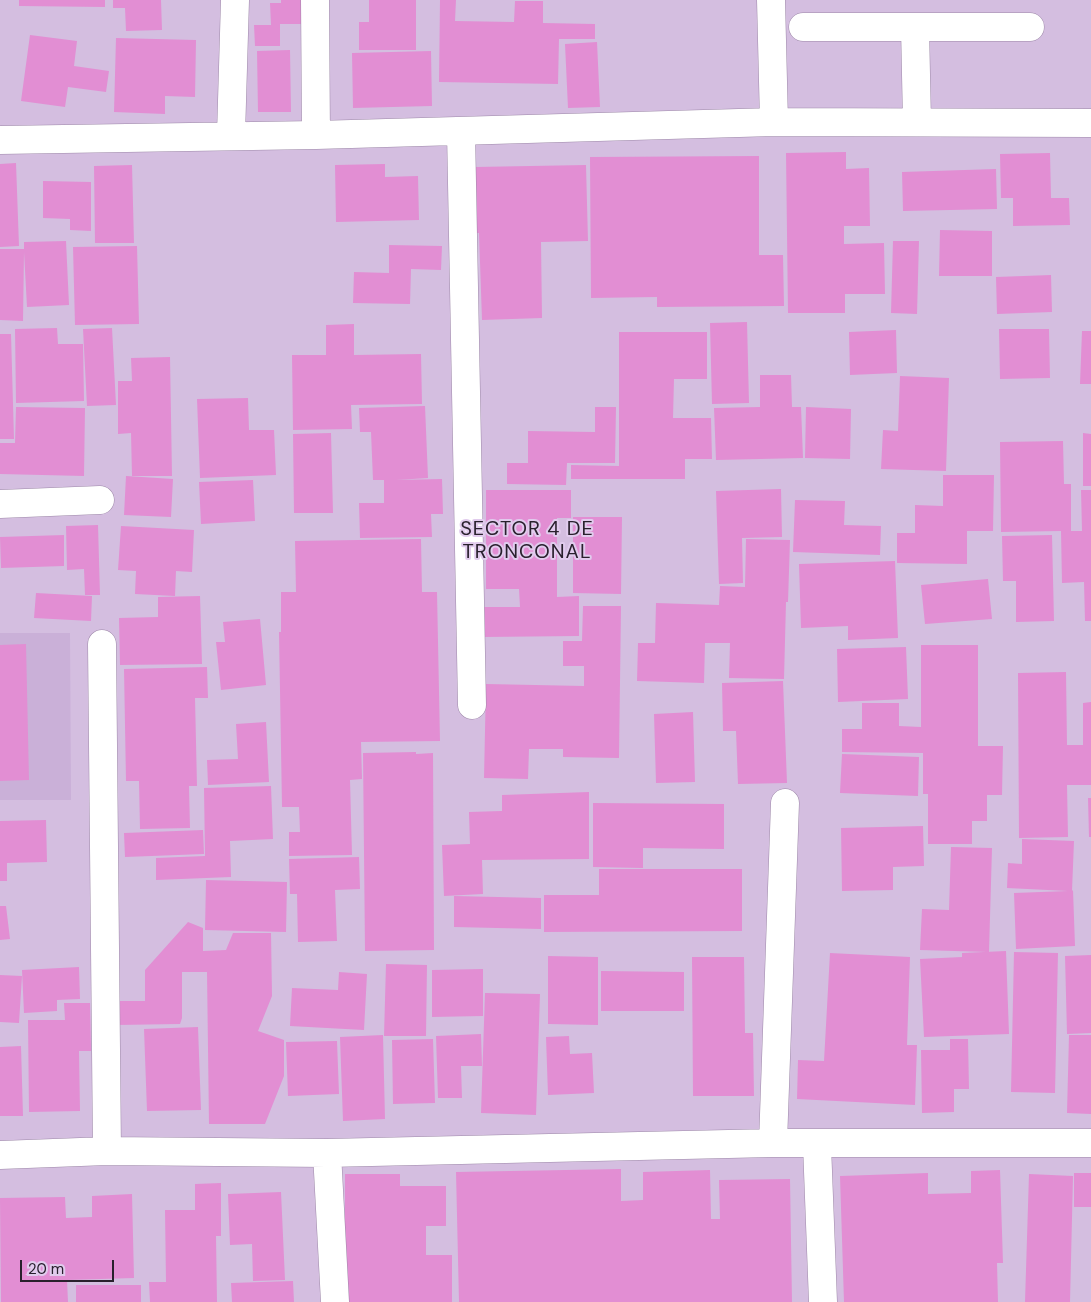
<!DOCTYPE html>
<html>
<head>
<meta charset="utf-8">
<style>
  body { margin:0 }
  #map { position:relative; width:1091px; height:1302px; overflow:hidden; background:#d4bee0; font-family:"DM Sans",sans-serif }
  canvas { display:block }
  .scale { position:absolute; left:20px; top:1260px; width:94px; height:22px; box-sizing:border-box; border:2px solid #29202d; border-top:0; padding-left:6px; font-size:15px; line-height:18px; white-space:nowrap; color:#29202d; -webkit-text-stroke:4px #e1cbed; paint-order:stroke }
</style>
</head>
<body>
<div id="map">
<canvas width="1091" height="1302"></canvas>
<div class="scale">20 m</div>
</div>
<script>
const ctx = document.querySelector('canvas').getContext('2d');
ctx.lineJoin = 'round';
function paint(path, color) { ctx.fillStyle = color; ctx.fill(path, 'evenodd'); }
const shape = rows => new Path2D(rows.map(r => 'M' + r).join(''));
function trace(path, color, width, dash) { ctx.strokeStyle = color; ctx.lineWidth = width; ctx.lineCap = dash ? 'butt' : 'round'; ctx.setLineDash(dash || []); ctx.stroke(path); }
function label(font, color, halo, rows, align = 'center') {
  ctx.font = font + ' "DM Sans",sans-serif'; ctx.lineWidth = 4; ctx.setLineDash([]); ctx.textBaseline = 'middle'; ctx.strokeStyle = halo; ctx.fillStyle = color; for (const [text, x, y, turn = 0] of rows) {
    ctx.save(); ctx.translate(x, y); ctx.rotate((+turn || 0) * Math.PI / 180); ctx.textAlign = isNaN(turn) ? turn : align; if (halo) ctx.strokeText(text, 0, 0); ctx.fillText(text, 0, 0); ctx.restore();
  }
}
paint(shape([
  [0,633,70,633,71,800,0,800]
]), '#cab0d8');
paint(shape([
  [19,0,105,0,105,7,19,6],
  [113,0,161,0,162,30,126,31,125,8,113,8],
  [281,0,312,0,312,24,280,24,280,46,255,46,254,25,271,25,270,3,281,3],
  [369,0,416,0,416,50,359,50,359,22,369,22],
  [440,0,456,0,455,21,514,22,515,1,543,1,543,23,595,24,595,39,559,39,558,84,439,82],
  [30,35,77,41,74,66,109,71,106,92,68,87,65,107,21,101],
  [116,38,196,40,195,97,165,96,165,114,114,112],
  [597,42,600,107,568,108,565,44],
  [290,50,291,112,258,112,257,51],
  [431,51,432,106,353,108,352,53],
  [846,152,846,169,869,168,870,226,844,226,844,244,884,243,885,294,845,294,845,313,788,313,786,153],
  [1050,153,1051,198,1069,198,1070,225,1013,226,1013,198,1001,198,1000,154],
  [759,156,759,255,783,255,784,306,657,307,657,297,591,298,590,157],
  [16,163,19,246,0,247,0,164],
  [385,164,385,177,418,176,419,220,336,222,335,165],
  [132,165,134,243,95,243,94,166],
  [586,165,588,241,541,242,542,318,482,320,479,233,476,233,475,167],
  [996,169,997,209,903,211,902,172],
  [43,181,91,182,91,231,70,230,70,219,43,218],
  [940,230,992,231,992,276,939,276],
  [66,241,69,305,27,307,24,252,23,321,0,320,0,249,24,249,24,242],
  [893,241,919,241,917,314,891,313],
  [389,245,442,246,441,270,411,269,410,304,353,303,354,272,389,273],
  [137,246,139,324,75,325,73,247],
  [1051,275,1052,312,997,314,996,277],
  [747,322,749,403,712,404,710,323],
  [354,324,354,355,421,354,422,404,351,405,352,429,293,430,292,355,326,355,326,325],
  [57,328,58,344,83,344,84,401,16,403,15,329],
  [112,328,116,405,87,406,83,329],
  [999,329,1049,329,1050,378,1000,379],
  [896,330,897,373,850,375,849,332],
  [1082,331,1091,331,1091,384,1080,384],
  [619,332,707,332,707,379,674,379,673,418,711,418,712,459,685,459,685,479,571,479,571,465,619,466],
  [0,334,11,334,14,439,0,439],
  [170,357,172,476,132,476,131,433,118,434,118,381,132,381,131,358],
  [760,375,791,375,792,407,801,407,803,458,716,460,714,408,760,407],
  [900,376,949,378,946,471,881,469,883,430,898,431],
  [248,398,249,430,274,430,276,475,200,478,197,399],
  [425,406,428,478,396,480,442,479,443,514,431,514,432,537,360,538,359,503,384,503,384,480,373,480,371,432,360,432,359,408],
  [16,407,85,408,84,476,0,474,0,443,15,443],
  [595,407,616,407,615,463,567,463,566,485,507,484,507,463,528,463,528,431,595,432],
  [806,407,851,409,850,459,805,458],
  [331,433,333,513,294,513,293,434],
  [1083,433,1091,434,1091,486,1083,486],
  [1063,441,1064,484,1071,484,1071,531,1082,531,1081,490,1091,490,1091,621,1085,621,1084,582,1062,583,1061,531,1001,532,1000,442],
  [943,475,994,475,993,531,967,531,967,564,897,563,897,533,915,533,915,505,943,506],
  [126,476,173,479,171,517,124,515],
  [253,480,255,521,201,524,199,482],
  [781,489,782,537,742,538,743,583,719,584,716,491],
  [486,490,571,490,571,518,557,518,557,597,579,596,579,636,483,637,482,607,520,607,519,589,486,589],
  [795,500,845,501,844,525,881,526,880,555,793,552],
  [573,517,622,517,621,594,573,593],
  [98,525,100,595,85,595,84,569,67,570,66,526],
  [121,526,194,530,192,572,176,571,175,596,135,594,136,571,118,570],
  [64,535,64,566,1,568,0,537],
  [1052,535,1054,621,1016,622,1016,581,1003,581,1002,536],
  [421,539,422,592,437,592,440,741,361,742,362,779,350,780,352,855,289,856,289,832,300,832,299,807,282,807,279,632,281,632,281,592,296,592,295,541],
  [746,539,790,540,788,602,786,602,784,679,729,678,730,643,705,643,704,683,637,681,638,643,655,643,656,603,719,605,720,586,745,587],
  [895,561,898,638,848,640,848,626,801,628,799,564],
  [988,579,992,619,925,624,921,585],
  [36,593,92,596,91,621,34,618],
  [200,596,202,664,120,665,119,618,158,617,158,597],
  [583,606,621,606,619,758,563,757,563,749,529,749,528,779,484,778,486,684,584,686,584,666,563,666,563,641,582,641],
  [260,619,266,685,221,690,216,642,225,642,223,622],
  [26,644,29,780,0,781,0,645],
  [921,645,978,645,978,746,1003,746,1002,795,987,795,987,821,972,821,972,844,928,844,928,794,923,794,923,753,842,752,842,729,862,729,862,703,899,703,899,726,921,727],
  [906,647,908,699,838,702,837,649],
  [207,667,208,698,195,698,197,786,189,786,190,828,140,829,139,781,126,781,124,669],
  [1066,672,1067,745,1083,745,1083,703,1091,702,1091,785,1067,785,1068,837,1019,838,1018,673],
  [783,681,787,783,738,784,736,731,723,731,722,683],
  [693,712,695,782,656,783,654,714],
  [266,722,269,782,208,785,207,760,238,759,236,724],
  [416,752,416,754,433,753,434,950,365,951,363,753],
  [842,754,919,757,918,796,840,793],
  [271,786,273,839,230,841,231,877,156,880,156,858,205,856,204,788],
  [589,792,589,859,482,860,483,894,444,896,442,845,470,844,469,812,502,811,502,795],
  [1088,798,1091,798,1091,837,1089,837],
  [593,803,724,804,724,849,643,848,643,868,593,867],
  [46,820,47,862,7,863,7,881,0,881,0,821],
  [923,826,924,866,893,867,893,890,842,891,841,828],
  [203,830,204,854,125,857,124,833],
  [1022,839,1074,841,1072,891,1073,890,1075,946,1016,949,1014,893,1068,891,1007,888,1008,863,1022,864],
  [951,847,992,848,989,952,920,950,922,909,949,910],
  [359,857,360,889,335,890,337,941,298,942,297,894,290,894,289,859],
  [599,869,742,869,742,931,544,932,544,895,599,895],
  [206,880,287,882,286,932,205,930],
  [454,896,541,898,541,929,454,927],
  [0,906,6,906,10,939,0,940],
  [188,922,203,928,203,951,226,950,233,933,271,933,272,996,258,1031,284,1040,284,1076,265,1124,209,1124,207,972,182,972,182,1018,180,1024,116,1025,116,1001,145,1001,145,970],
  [1006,951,1009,1034,924,1037,920,959,962,957,962,953],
  [1014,952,1058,953,1055,1093,1011,1092],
  [830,953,910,957,907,1045,917,1045,915,1105,797,1099,798,1060,824,1061],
  [1091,955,1091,1033,1067,1034,1065,956],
  [548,956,598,957,598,1025,548,1024],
  [692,957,744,957,745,1033,753,1033,754,1096,693,1096],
  [386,964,427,965,426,1036,384,1036],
  [79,967,80,999,57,1000,57,1011,24,1013,22,970],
  [483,969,483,1016,432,1017,432,970],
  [601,971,684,972,684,1011,601,1011],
  [339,972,367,974,364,1030,290,1026,292,988,338,990],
  [0,975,22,976,19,1023,0,1022],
  [485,993,540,994,536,1115,481,1113],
  [64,1003,90,1003,91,1051,79,1051,80,1111,29,1112,28,1020,65,1020],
  [198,1027,201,1110,147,1111,144,1029],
  [481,1034,482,1066,461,1066,462,1098,438,1098,436,1036],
  [383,1035,385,1119,343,1121,340,1037],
  [1069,1035,1091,1035,1091,1114,1067,1113],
  [569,1036,570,1054,592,1053,594,1093,548,1095,546,1037],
  [433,1039,435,1103,393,1104,392,1040],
  [950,1039,968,1039,969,1089,954,1089,954,1112,922,1113,921,1050,950,1050],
  [337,1041,339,1094,288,1096,286,1042],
  [21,1046,23,1116,0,1116,0,1047],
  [621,1169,621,1201,643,1200,643,1172,710,1170,711,1219,720,1219,719,1180,790,1179,792,1302,459,1302,456,1172],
  [1000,1170,1003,1263,997,1263,998,1302,844,1302,840,1176,928,1173,928,1194,971,1193,971,1171],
  [1074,1173,1091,1173,1091,1207,1074,1207],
  [345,1174,400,1174,400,1186,446,1186,446,1226,426,1226,426,1255,452,1255,452,1302,345,1302],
  [1029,1174,1073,1176,1070,1302,1025,1302],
  [221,1183,221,1236,216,1236,217,1302,150,1302,149,1282,166,1282,165,1210,195,1210,195,1184],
  [281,1192,285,1280,253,1281,252,1244,230,1245,228,1194],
  [132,1194,134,1278,67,1280,68,1302,1,1302,0,1198,65,1197,66,1218,92,1217,92,1196],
  [293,1281,294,1302,232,1302,231,1283],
  [76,1285,141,1285,141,1302,76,1302]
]), '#e28ed3');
const minor = shape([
  [315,0,316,135],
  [771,0,774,122],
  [803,27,1030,27],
  [915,27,917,122],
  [461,131,472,705],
  [231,135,235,0],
  [0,140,316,135,774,122,1091,123],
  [0,504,100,500],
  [102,644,107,1151],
  [773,1143,785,803],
  [817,1145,823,1302],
  [327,1153,335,1302],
  [0,1155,107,1151,327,1153,773,1143,1091,1143]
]);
trace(minor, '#9d88a8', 29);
trace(minor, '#fff', 28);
ctx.letterSpacing = '1px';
label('20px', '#29202d', '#e1cbed', [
  ["SECTOR 4 DE",527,530],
  ["TRONCONAL",527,553]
]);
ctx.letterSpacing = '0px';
</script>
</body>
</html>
